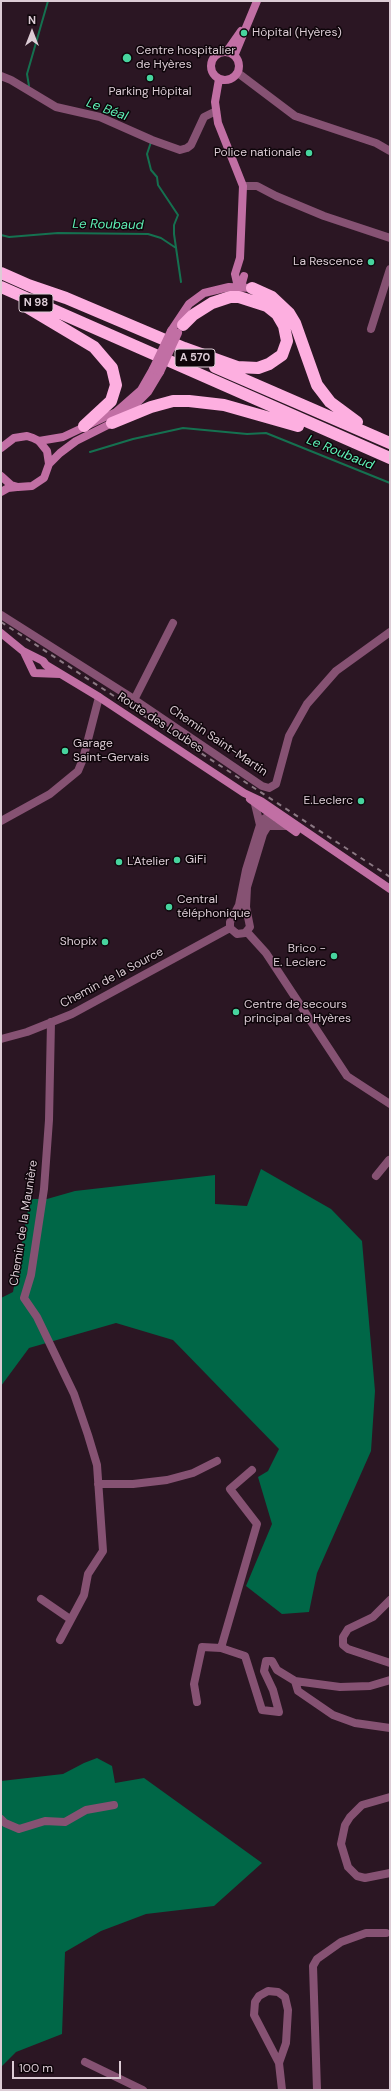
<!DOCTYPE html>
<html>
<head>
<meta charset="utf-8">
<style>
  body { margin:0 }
  #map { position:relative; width:391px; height:2091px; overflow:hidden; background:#2b1623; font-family:"DM Sans",sans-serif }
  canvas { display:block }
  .frame { position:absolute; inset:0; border:2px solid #dcccd5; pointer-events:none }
  .north { position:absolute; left:12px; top:12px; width:40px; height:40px; -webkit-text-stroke:3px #0e050a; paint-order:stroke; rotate:0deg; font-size:11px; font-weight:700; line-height:16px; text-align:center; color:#dcccd5 }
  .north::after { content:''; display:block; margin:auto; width:14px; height:18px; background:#dcccd5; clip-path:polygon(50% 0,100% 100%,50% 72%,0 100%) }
  .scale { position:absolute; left:12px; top:2061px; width:109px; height:18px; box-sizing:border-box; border:2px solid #dcccd5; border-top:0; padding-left:5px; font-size:12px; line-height:14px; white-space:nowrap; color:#dcccd5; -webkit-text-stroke:3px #0e050a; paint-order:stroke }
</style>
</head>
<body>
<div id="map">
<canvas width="391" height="2091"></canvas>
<div class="frame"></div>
<div class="north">N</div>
<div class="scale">100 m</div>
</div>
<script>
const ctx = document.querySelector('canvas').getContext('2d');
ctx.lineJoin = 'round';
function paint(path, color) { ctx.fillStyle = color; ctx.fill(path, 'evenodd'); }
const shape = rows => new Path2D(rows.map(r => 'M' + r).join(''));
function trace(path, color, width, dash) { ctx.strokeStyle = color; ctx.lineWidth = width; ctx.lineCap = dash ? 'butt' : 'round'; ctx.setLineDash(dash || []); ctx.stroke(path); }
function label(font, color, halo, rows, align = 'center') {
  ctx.font = font + ' "DM Sans",sans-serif'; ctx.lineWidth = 3; ctx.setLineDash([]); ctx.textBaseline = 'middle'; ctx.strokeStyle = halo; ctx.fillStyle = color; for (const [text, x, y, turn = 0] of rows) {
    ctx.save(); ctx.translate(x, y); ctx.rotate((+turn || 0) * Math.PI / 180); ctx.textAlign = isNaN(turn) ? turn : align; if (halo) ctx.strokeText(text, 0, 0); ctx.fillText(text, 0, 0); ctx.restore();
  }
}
paint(shape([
  [261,1169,331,1209,362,1241,375,1391,371,1451,317,1573,309,1612,282,1614,246,1586,272,1524,258,1477,268,1471,279,1449,173,1340,116,1323,29,1348,1,1386,1,1298,13,1292,30,1199,47,1199,75,1191,215,1175,215,1204,247,1206],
  [97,1758,112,1766,115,1783,144,1778,262,1863,214,1906,146,1914,101,1931,65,1952,62,2034,16,2052,1,2067,1,1781,63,1774,84,1763]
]), '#006747');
trace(shape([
  [29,86,27,74,48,1],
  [151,142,147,154,151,170,157,177,158,185,178,215,174,225,174,234,181,282],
  [1,235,9,237,58,233,148,234,161,238,176,248],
  [90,452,133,439,183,428,247,434,266,433,390,483]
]), '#157150', 2);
trace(shape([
  [238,73,295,116,376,143,390,151],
  [1,76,11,80,56,107,100,117,152,140,180,150,187,148,191,145,204,117,216,111],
  [243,186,257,186,276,196,324,216,390,238],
  [371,329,390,269],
  [1,615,132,698,262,786,269,788,276,784,289,736,307,704,336,671,390,632],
  [134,700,173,623],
  [255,804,260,825],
  [269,809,271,815,271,821,263,834,247,887,246,907,250,927,245,933,237,934,230,928,230,922,239,905,246,870,260,825,265,818,271,815,277,816],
  [1,821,50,794,78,771,83,759,99,697],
  [269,826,286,826],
  [247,932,266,953,347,1076,390,1104],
  [51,1022,49,1120,44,1189,31,1275,24,1298,37,1317,74,1394,88,1435,97,1465,103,1551,88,1574,84,1595,60,1640],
  [1,1039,27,1032,72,1014,230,928],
  [376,1176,389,1160],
  [98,1484,133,1484,167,1480,193,1473,217,1461],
  [41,1599,70,1619],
  [390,1600,373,1617,348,1629,343,1637,343,1645,348,1649,390,1663],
  [221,1648,257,1524,230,1489,252,1470],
  [390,1680,370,1686,340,1687,295,1681,298,1691,333,1715,355,1723,390,1728],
  [197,1702,194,1684,202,1647,221,1648,245,1656,262,1710,279,1712,273,1690,264,1671,266,1661,272,1661,277,1670,295,1681],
  [390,1797,362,1805,350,1817,345,1825,341,1844,348,1867,357,1876,365,1878,390,1873],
  [1,1819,5,1823,19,1829,45,1821,65,1822,86,1810,114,1805],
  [85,2062,143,2090],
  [279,2063,254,2015,255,2002,259,1996,268,1991,278,1992,285,1997,288,2010,286,2043,279,2063,282,2090],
  [317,2090,313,1966,317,1959,341,1942,366,1933,386,1933]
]), '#865273', 8);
trace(shape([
  [227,51,241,31],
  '211 66a14 14 0 1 1 28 0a14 14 0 1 1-28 0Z',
  [235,54,257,1],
  [219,79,215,102,218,123,243,186,240,258,235,274,238,287],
  [235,290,242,283,244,276],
  [171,331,189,304,204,293,229,287,252,288],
  [39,441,63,437,116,412,141,390,153,369],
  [1,448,14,438,27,436,33,438,39,441,47,451,49,464,44,478,32,486,18,487,11,485,1,476],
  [49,464,60,453,76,441,112,423,134,406,148,392,160,372],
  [1,492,8,488,17,487],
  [1,633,23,651,43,661,46,665,99,697,244,793,261,801,390,889],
  [24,652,34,673,60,674],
  [250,799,296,832]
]), '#c16fa4', 8);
trace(shape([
  [1,273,35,288],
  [28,285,66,298,184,348,237,367,258,368,269,364,282,355,287,341,284,326,277,314,267,306,239,297,230,297,212,303,193,315,183,325],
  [1,287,390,458],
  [252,288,272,297,289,313,295,323,317,385,330,402,357,422],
  [27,307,94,347,112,368,116,385,111,401,84,426],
  [215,367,390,443],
  [112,423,151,407,173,401,189,401,224,405,298,426]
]), '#fdafe0', 12);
trace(shape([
  [1,622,390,877]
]), '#8c7984', 2, [5, 5]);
trace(shape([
  [153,369,171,331],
  [160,372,178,333]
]), '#c16fa4', 8);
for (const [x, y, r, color] of [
  [244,33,4,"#47d49e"],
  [127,58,5,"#47d49e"],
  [150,78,4,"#47d49e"],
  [309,153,4,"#47d49e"],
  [371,262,4,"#47d49e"],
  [65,751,4,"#47d49e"],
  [361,801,4,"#47d49e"],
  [177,860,4,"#47d49e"],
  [119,862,4,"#47d49e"],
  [169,907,4,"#47d49e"],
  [105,942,4,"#47d49e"],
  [334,956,4,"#47d49e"],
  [236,1012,4,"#47d49e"]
]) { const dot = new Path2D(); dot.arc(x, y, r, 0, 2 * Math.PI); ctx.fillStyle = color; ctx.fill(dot); trace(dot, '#0e050a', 1.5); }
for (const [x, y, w] of [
  [36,303,34],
  [195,358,40]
]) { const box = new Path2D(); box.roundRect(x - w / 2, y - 9, w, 18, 3); ctx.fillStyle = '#0e050a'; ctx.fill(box); trace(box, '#dcccd5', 1); }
label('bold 11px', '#dcccd5', null, [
  ["N 98",36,303],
  ["A 570",195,358]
]);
label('12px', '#dcccd5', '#0e050a', [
  ["Hôpital (Hyères)",252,33],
  ["Centre hospitalier",136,51],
  ["de Hyères",136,65],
  ["Parking Hôpital",150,92,"center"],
  ["Police nationale",301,153,"right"],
  ["La Rescence",363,262,"right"],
  ["Garage",73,744],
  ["Saint-Gervais",73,758],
  ["E.Leclerc",353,801,"right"],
  ["GiFi",185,860],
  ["L'Atelier",127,862],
  ["Central",177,900],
  ["téléphonique",177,914],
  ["Shopix",97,942,"right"],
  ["Brico -",326,949,"right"],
  ["E. Leclerc",326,963,"right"],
  ["Centre de secours",244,1005],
  ["principal de Hyères",244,1019]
], 'left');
label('12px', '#dcccd5', '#0e050a', [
  ["Route des Loubes",160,723,33],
  ["Chemin Saint-Martin",218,741,34],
  ["Chemin de la Source",112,978,-28],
  ["Chemin de la Maunière",24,1223,-81]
]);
label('italic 13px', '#5ff2b7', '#0e050a', [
  ["Le Béal",107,110,20],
  ["Le Roubaud",108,225,1],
  ["Le Roubaud",340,453,22]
]);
</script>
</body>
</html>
